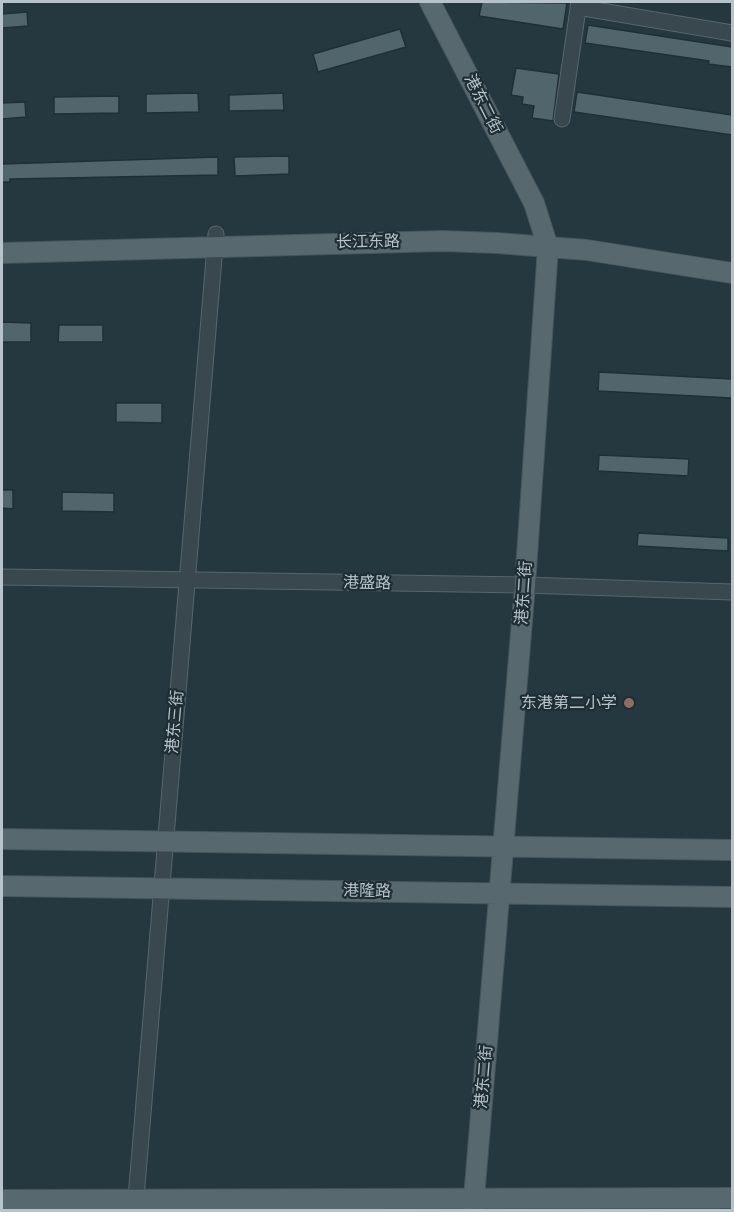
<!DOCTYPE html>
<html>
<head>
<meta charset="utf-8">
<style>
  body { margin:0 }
  #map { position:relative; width:734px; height:1212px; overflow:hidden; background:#25383f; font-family:Raleway,sans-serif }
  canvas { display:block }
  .frame { position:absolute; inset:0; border:3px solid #b6c3ca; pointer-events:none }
</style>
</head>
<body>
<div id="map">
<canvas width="734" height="1212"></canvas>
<div class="frame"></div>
</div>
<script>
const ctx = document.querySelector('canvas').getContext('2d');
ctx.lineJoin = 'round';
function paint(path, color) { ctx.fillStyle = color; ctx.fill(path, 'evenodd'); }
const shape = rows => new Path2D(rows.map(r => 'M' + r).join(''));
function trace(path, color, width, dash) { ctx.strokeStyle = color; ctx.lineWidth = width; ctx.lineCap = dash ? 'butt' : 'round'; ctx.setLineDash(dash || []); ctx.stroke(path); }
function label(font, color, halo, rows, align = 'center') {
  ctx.font = font + ' Raleway,"Noto Sans SC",sans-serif'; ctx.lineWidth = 4.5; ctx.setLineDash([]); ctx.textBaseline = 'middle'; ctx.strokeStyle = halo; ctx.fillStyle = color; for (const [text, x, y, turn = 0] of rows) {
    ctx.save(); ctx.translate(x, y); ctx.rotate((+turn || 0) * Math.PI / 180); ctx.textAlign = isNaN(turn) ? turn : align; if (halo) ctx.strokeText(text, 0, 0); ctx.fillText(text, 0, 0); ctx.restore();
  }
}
const building = shape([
  [482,2,567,3,563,29,479,16,482,2],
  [27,12,28,26,2,28,2,14,27,12],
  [588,25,732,47,732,67,708,64,709,61,585,43,588,25],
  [400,29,406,47,318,72,313,54,400,29],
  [516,68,559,74,553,121,532,118,534,106,522,104,523,97,511,95,516,68],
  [577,92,732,115,732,135,574,112,577,92],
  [198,93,199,112,146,113,146,94,198,93],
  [283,93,284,110,229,111,229,95,283,93],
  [119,96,119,113,54,114,54,97,119,96],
  [25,102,26,117,2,119,2,103,25,102],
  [289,156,289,174,235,176,234,157,289,156],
  [218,157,218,175,10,179,10,182,2,182,2,164,218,157],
  [2,322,31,323,31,342,2,342,2,322],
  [59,325,103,325,103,342,58,342,59,325],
  [599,372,732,379,732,398,598,391,599,372],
  [116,403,162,403,162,423,116,422,116,403],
  [599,455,689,459,688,476,598,471,599,455],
  [2,490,13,490,13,509,2,508,2,490],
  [62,492,114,493,114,512,62,511,62,492],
  [638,533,728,538,728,551,637,546,638,533]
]);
paint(building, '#50656c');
trace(building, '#202f36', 1.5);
const minor = shape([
  [578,7,732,33],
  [562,119,579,2],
  [2,577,525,585,732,592],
  [135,1210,216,234]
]);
const major = shape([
  [430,2,534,203,548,247,525,585,473,1210],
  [2,253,443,241,497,243,587,250,732,273],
  [2,839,732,850],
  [2,886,732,897],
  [2,1200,732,1198]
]);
trace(minor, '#57666d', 17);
trace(major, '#46545b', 22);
trace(minor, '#39484f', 15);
trace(major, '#58686f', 20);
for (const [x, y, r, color] of [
  [629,703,6,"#8d6e63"]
]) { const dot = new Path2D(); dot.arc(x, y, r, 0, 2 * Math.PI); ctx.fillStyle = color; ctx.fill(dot); trace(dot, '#1e2e34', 2); }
label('16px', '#b6c3ca', '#1e2e34', [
  ["港东二街",483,104,63],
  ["长江东路",368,242,-1],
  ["港盛路",367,583,1],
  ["港东二街",524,593,-86],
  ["港东三街",175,722,-85],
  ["港隆路",367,891,1],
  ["港东二街",484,1077,-85]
]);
label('16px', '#b6c3ca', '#1e2e34', [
  ["东港第二小学",617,703]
], 'right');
</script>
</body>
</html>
